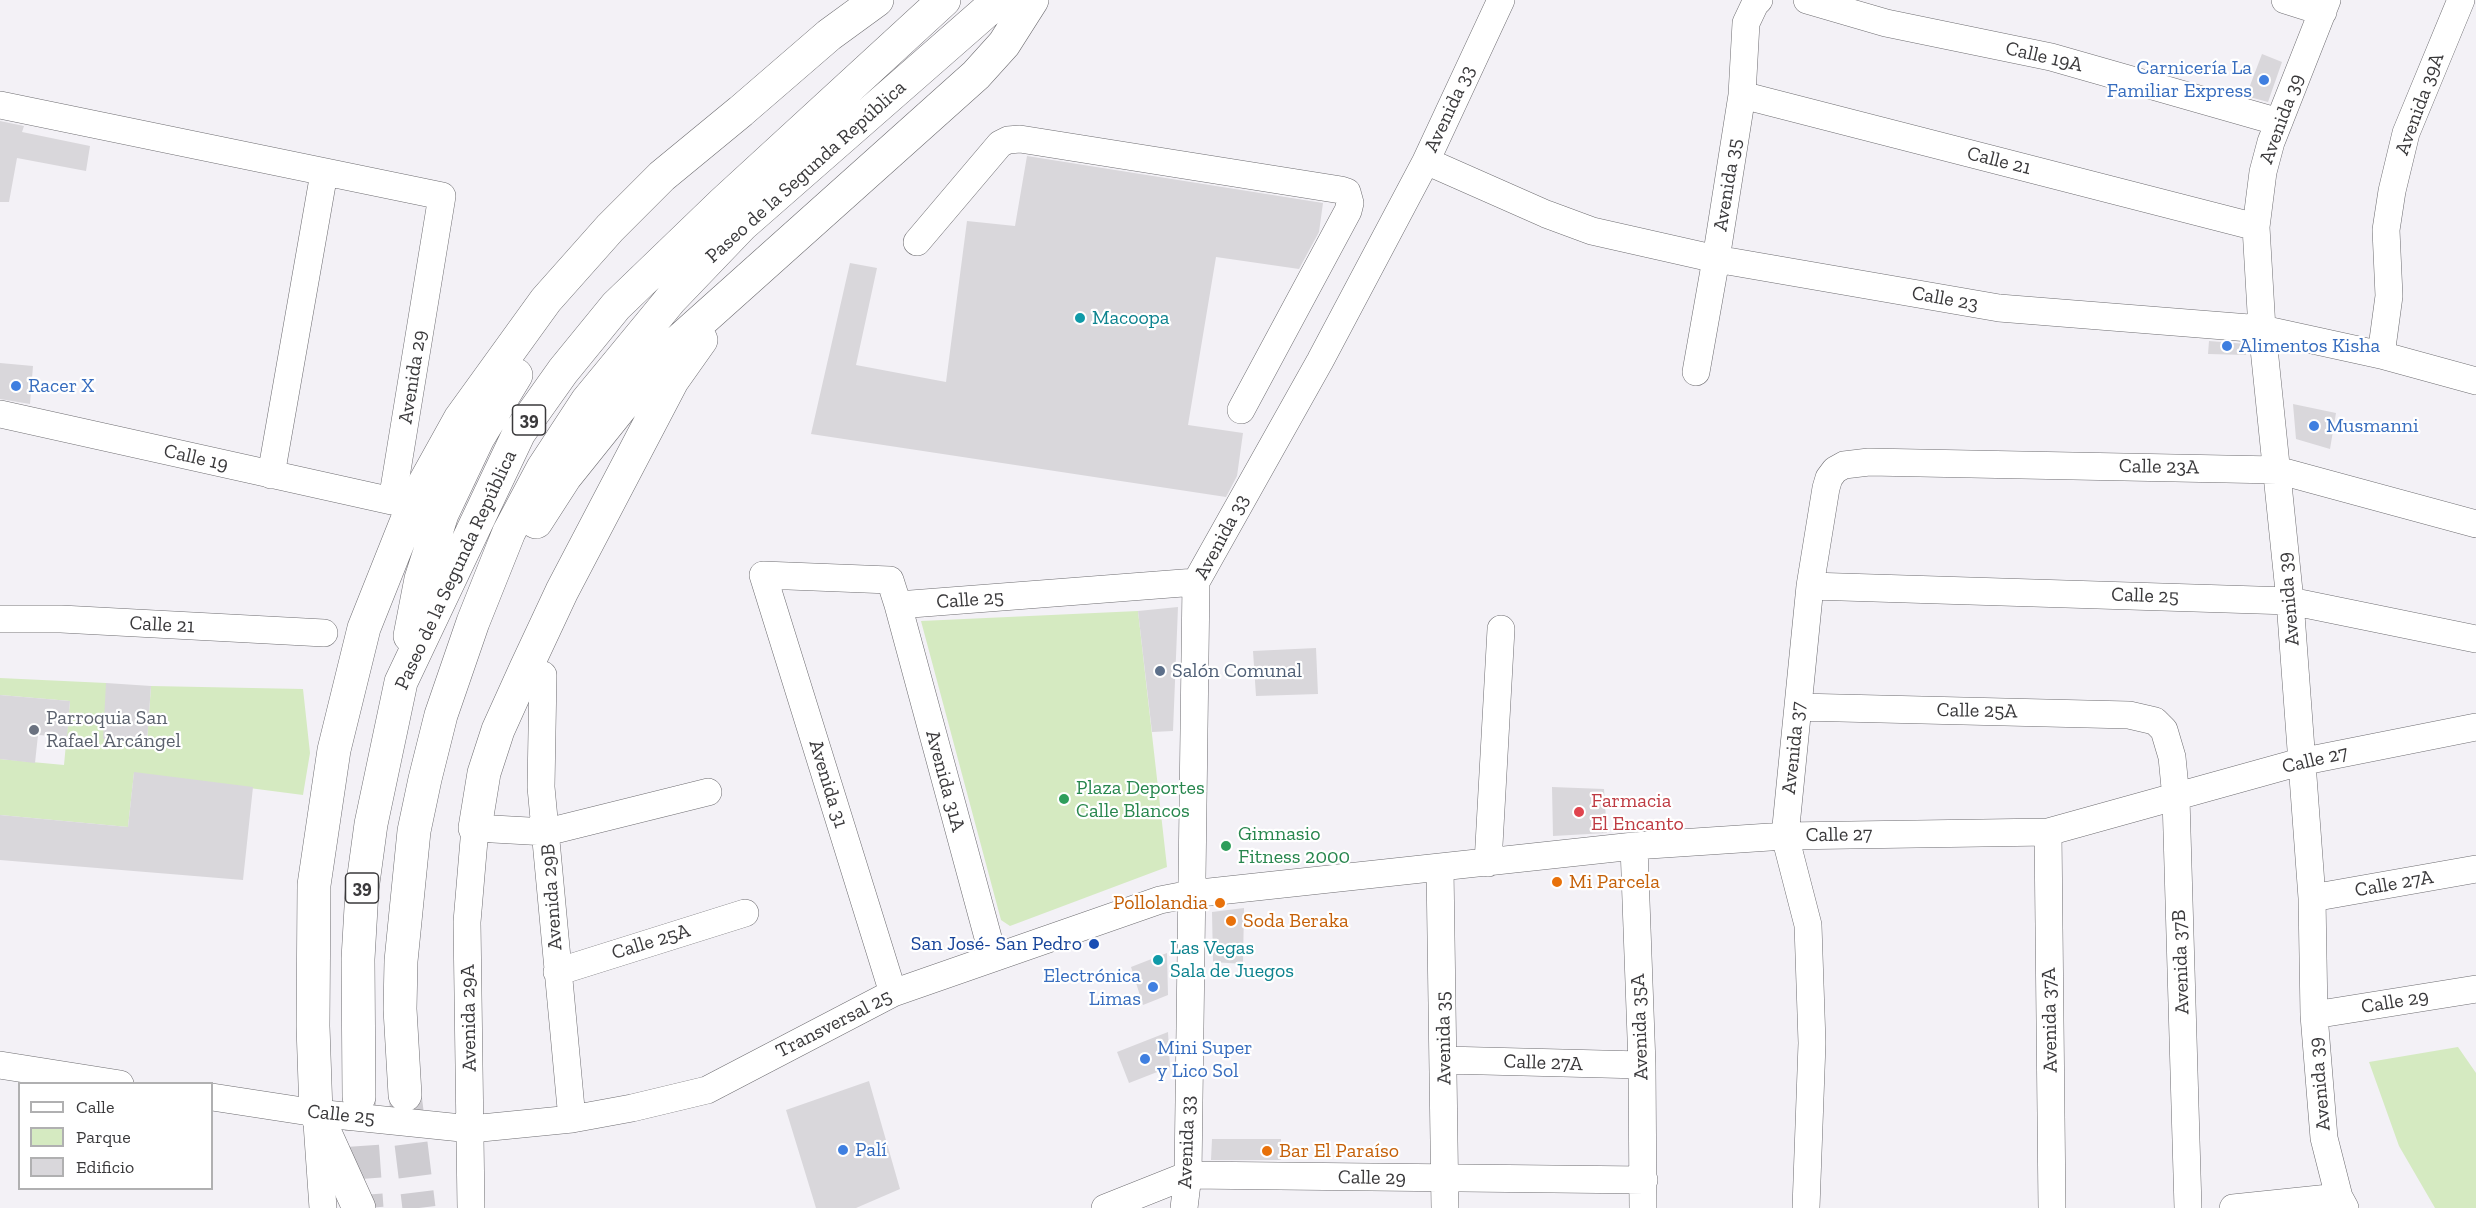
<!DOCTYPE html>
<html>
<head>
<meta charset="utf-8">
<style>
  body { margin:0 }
  #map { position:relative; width:2476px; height:1208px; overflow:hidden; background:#f3f1f6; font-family:"Zilla Slab",serif }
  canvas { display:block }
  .legend { position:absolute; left:18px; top:1082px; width:195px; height:108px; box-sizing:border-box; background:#fff; border:2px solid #b0b0b1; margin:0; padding:8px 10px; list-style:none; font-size:18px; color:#3a393b }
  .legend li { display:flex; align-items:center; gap:12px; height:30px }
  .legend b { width:30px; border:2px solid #b0b0b1 }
</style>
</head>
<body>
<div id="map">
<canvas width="2476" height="1208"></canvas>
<ul class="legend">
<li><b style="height:8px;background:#fff"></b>Calle</li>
<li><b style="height:16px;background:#d5eac1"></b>Parque</li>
<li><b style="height:16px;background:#d9d7db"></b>Edificio</li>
</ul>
</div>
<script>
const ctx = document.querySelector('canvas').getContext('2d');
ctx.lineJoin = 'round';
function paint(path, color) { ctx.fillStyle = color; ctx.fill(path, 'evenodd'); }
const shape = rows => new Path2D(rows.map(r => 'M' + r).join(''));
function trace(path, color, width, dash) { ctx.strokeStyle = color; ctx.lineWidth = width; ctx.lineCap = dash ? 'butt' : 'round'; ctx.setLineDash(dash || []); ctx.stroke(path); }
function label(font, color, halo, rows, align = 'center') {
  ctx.font = font + ' "Zilla Slab",serif'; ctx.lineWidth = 4.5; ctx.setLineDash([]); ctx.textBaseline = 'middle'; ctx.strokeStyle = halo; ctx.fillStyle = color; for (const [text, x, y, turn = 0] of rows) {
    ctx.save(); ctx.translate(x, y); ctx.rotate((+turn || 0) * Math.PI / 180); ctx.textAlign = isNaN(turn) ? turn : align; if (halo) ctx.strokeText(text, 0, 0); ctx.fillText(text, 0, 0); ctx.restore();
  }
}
paint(shape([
  [1138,611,1167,867,1010,926,1001,920,921,621],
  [0,678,106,683,147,742,151,686,303,689,310,753,303,795,134,773,128,827,0,815,0,759,64,765,70,701,0,695],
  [2458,1047,2476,1073,2476,1208,2435,1208,2399,1146,2369,1062]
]), '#d5eac1');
paint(shape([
  [2262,54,2282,62,2268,102,2246,96],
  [0,121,24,126,22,132,90,146,86,171,17,158,9,202,0,202],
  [1027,156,1323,203,1319,232,1299,269,1216,257,1188,425,1243,433,1237,476,1226,497,811,434,850,263,877,268,856,365,946,382,967,221,1015,226],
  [2209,341,2247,344,2246,355,2208,354],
  [0,363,33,366,30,404,0,399],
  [2293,404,2336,413,2330,449,2296,439],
  [1178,607,1173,731,1152,732,1138,611],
  [1316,648,1318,694,1256,696,1253,651],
  [106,683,151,686,147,742,103,739],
  [0,695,70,701,67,737,38,735,35,763,0,759],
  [134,772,253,787,243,880,0,860,0,815,128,827],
  [1552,787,1604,789,1607,833,1553,836],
  [1244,908,1243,964,1213,962,1212,912],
  [1167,953,1168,995,1143,1005,1131,967],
  [1168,1032,1170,1067,1129,1083,1117,1052],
  [869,1081,900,1189,856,1208,816,1208,786,1110],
  [1212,1139,1281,1139,1281,1160,1211,1160]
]), '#d9d7db');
trace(shape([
  [405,1095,419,1208],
  [359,1097,367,1208]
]), '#ceccd1', 33, [33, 16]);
const minor = shape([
  [1807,0,1886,23,2051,57,2279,122],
  [2285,0,2323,12],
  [2327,0,2271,142,2263,172,2256,227,2262,329,2290,601,2312,898,2314,1015,2324,1138,2339,1197,2345,1208],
  [1742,95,2256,227],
  [0,105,442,196,392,501,0,414],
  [1426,161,1546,214,1592,231,1716,259,1999,308,2262,329,2381,355,2476,381],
  [917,242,1000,144,1008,140,1020,139,1341,190,1347,192,1350,203,1348,211,1241,410],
  [2381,355,2389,296,2386,230,2392,191,2406,133,2461,0],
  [1696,372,1716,259,1742,95,1746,23,1755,4,1759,0],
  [271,475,324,173],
  [1810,586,2290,601,2476,639],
  [898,605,993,956],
  [0,619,61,619,324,633],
  [543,675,541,787,572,1119],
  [1798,707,2129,715,2155,721,2164,730,2172,757,2176,798,2188,1208],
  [2048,832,2052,1208],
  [1634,846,1642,1065,1643,1208],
  [1488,863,1501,629],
  [1440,868,1445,1208],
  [2312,898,2476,869],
  [557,972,745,913],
  [893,993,763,575,890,580,898,605,1196,582],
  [2314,1015,2476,989],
  [1444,1060,1642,1065],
  [0,1065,120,1084],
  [212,1097,316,1113,471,1129,572,1119,632,1108,707,1090,893,993,1160,900,1191,894,1634,846,1785,836,2048,832,2300,762,2476,727],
  [317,1123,323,1208],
  [471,1208,467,922,475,828,547,832,708,792],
  [1105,1208,1188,1175,1644,1180],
  [1184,1208,1188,1175,1196,582,1320,361,1426,161,1501,0],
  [1806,1208,1812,1043,1808,925,1785,836,1810,586,1826,488,1829,478,1835,470,1844,465,1869,462,2277,470,2476,524],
  [2233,1208,2339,1197]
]);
const highway = shape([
  [536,522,565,477,662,356,976,75,1004,44,1032,0],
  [410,636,421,579,442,514,478,438,516,375],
  [475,828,484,773,498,730,526,668,562,591,672,381,701,340],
  [405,1095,400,1009,401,961,414,831,425,779,441,715,473,622,509,532,543,468,587,401,671,299,742,225,999,0],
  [359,1097,358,959,362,890,371,824,401,682,519,433,563,371,616,306,723,203,944,0],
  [359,1208,316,1113,313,1026,314,885,334,750,364,628,415,500,460,419,546,300,610,228,662,176,741,111,829,35,877,0]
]);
trace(minor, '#6e6d71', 28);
trace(highway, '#6e6d71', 34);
trace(minor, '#fff', 27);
trace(highway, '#fff', 33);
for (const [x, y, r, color] of [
  [2264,80,6,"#3f7fe0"],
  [1080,318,6,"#0f9aa8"],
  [2227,346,6,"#3f7fe0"],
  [16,386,6,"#3f7fe0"],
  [2314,426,6,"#3f7fe0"],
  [1160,671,6,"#5c6f8a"],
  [34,730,6,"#6b7280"],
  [1064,799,6,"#2e9e5b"],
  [1579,812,6,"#e0444e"],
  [1226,846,6,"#2e9e5b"],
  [1557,882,6,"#e8710a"],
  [1220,903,6,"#e8710a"],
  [1231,921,6,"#e8710a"],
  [1094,944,6,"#1a4fb4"],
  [1158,960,6,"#0f9aa8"],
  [1153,987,6,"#3f7fe0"],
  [1145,1059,6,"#3f7fe0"],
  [843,1150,6,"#3f7fe0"],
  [1267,1151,6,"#e8710a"]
]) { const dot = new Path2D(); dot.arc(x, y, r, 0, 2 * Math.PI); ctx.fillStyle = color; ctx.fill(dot); trace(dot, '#fff', 2); }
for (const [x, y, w] of [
  [529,420,33],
  [362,888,33]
]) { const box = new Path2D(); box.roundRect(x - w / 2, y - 15, w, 30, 4.5); ctx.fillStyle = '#fff'; ctx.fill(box); trace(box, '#3a393b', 1.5); }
label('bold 18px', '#3a393b', null, [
  ["39",529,420],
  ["39",362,888]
]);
label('20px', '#3a393b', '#fff', [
  ["Calle 19A",2044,57,13],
  ["Avenida 39A",2420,104,-70],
  ["Avenida 33",1450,109,-65],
  ["Avenida 39",2282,119,-70],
  ["Calle 21",1999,161,14],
  ["Paseo de la Segunda República",806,172,-42],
  ["Avenida 35",1728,185,-81],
  ["Calle 23",1945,299,10],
  ["Avenida 29",413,377,-81],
  ["Calle 19",196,458,13],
  ["Calle 23A",2159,467,1],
  ["Avenida 33",1222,537,-62],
  ["Paseo de la Segunda República",456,570,-65],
  ["Calle 25",2145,596,2],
  ["Avenida 39",2289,599,-95],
  ["Calle 25",970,600,-4],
  ["Calle 21",162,625,3],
  ["Calle 25A",1977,711,1],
  ["Avenida 37",1794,748,-84],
  ["Calle 27",2315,760,-13],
  ["Avenida 31A",945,781,75],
  ["Avenida 31",828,784,73],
  ["Calle 27",1839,835,-1],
  ["Calle 27A",2394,884,-10],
  ["Avenida 29B",552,897,-94],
  ["Calle 25A",651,942,-17],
  ["Avenida 37B",2181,962,-92],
  ["Calle 29",2395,1002,-9],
  ["Avenida 29A",469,1018,-91],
  ["Avenida 37A",2050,1020,-91],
  ["Transversal 25",834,1024,-27],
  ["Avenida 35A",1640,1027,-92],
  ["Avenida 35",1444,1038,-91],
  ["Calle 27A",1543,1063,2],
  ["Avenida 39",2320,1084,-95],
  ["Calle 25",341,1115,6],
  ["Avenida 33",1187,1142,-88],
  ["Calle 29",1372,1178,1]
]);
label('20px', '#366cbe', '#fff', [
  ["Carnicería La",2252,68,"right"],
  ["Familiar Express",2252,91,"right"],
  ["Alimentos Kisha",2239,346],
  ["Racer X",28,386],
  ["Musmanni",2326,426],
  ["Electrónica",1141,976,"right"],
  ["Limas",1141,999,"right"],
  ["Mini Super",1157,1048],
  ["y Lico Sol",1157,1071],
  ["Palí",855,1150]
], 'left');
label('20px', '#0d838f', '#fff', [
  ["Macoopa",1092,318],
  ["Las Vegas",1170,948],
  ["Sala de Juegos",1170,971]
], 'left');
label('20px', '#4e5e75', '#fff', [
  ["Salón Comunal",1172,671]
], 'left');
label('20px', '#5b616d', '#fff', [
  ["Parroquia San",46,718],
  ["Rafael Arcángel",46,741]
], 'left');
label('20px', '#27864d', '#fff', [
  ["Plaza Deportes",1076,788],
  ["Calle Blancos",1076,811],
  ["Gimnasio",1238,834],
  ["Fitness 2000",1238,857]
], 'left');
label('20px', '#be3a42', '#fff', [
  ["Farmacia",1591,801],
  ["El Encanto",1591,824]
], 'left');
label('20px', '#c56008', '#fff', [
  ["Mi Parcela",1569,882],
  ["Pollolandia",1208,903,"right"],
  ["Soda Beraka",1243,921],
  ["Bar El Paraíso",1279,1151]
], 'left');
label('20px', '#164399', '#fff', [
  ["San José- San Pedro",1082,944]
], 'right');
</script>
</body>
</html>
